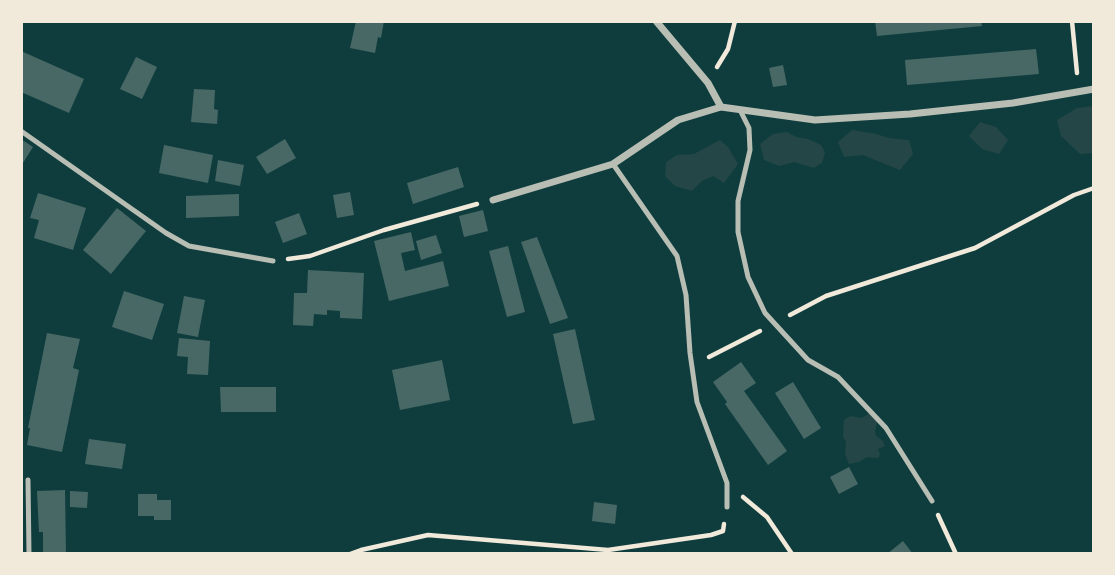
<!DOCTYPE html>
<html>
<head>
<meta charset="utf-8">
<style>
  body { margin:0 }
  #map { position:relative; width:1115px; height:575px; overflow:hidden; background:#0f3d3e; font-family:Montserrat,sans-serif }
  canvas { display:block }
  .frame { position:absolute; inset:0; border:23px solid #f1e9da; pointer-events:none }
</style>
</head>
<body>
<div id="map">
<canvas width="1115" height="575"></canvas>
<div class="frame"></div>
</div>
<script>
const ctx = document.querySelector('canvas').getContext('2d');
ctx.lineJoin = 'round';
function paint(path, color) { ctx.fillStyle = color; ctx.fill(path, 'evenodd'); }
const shape = rows => new Path2D(rows.map(r => 'M' + r).join(''));
function trace(path, color, width, dash) { ctx.strokeStyle = color; ctx.lineWidth = width; ctx.lineCap = dash ? 'butt' : 'round'; ctx.setLineDash(dash || []); ctx.stroke(path); }
paint(shape([
  [1094,106,1094,153,1080,154,1061,136,1057,120,1077,108],
  [980,122,996,127,1008,140,999,154,982,149,969,136],
  [852,130,876,134,889,138,909,140,913,154,900,170,863,155,844,157,838,142],
  [787,132,796,137,808,139,821,145,825,152,822,163,814,168,794,162,779,166,764,160,760,144,773,134],
  [720,140,728,147,738,164,724,183,713,176,702,181,692,191,675,186,665,176,666,162,677,155,694,154],
  [872,412,878,418,875,431,876,436,882,440,885,446,878,449,880,455,878,458,867,457,859,462,849,464,845,454,846,441,843,437,844,420,850,416,861,418]
]), '#244646');
paint(shape([
  [356,21,384,21,381,38,378,37,375,53,350,48],
  [875,21,981,21,982,26,877,36],
  [1036,49,1039,74,907,85,905,60],
  [21,51,84,79,69,113,21,92],
  [136,57,157,67,142,99,120,89],
  [783,65,787,85,773,87,769,68],
  [194,89,215,90,214,109,218,110,217,124,191,122],
  [21,139,33,147,21,166],
  [285,139,296,158,267,174,256,157],
  [164,145,213,155,208,183,159,173],
  [218,160,244,165,240,186,215,181],
  [458,167,464,187,413,204,407,183],
  [350,192,354,215,337,218,333,195],
  [38,193,86,208,73,250,34,238,39,220,30,218],
  [239,194,239,216,186,218,186,196],
  [117,208,146,231,111,274,83,250],
  [483,210,488,231,464,237,459,216],
  [299,213,307,234,283,243,275,222],
  [411,232,415,250,401,253,405,271,443,261,449,286,389,301,374,241],
  [436,235,442,253,421,260,416,241],
  [537,237,568,318,550,324,521,242],
  [508,246,525,312,507,317,489,251],
  [308,270,364,273,362,319,340,318,340,311,327,310,327,315,314,314,313,326,293,325,294,293,307,293],
  [124,291,164,304,152,340,112,327],
  [184,296,205,300,198,337,177,333],
  [575,329,595,420,573,424,553,334],
  [47,333,80,339,73,368,79,370,62,452,27,445,30,428,28,428],
  [179,338,210,341,208,375,187,374,188,357,177,356],
  [442,360,450,400,400,410,392,370],
  [741,362,756,383,744,391,787,451,768,465,725,404,727,402,713,382],
  [793,382,821,428,804,439,775,393],
  [220,387,276,387,276,412,221,412],
  [89,439,126,444,122,469,85,464],
  [849,467,858,484,839,494,830,477],
  [65,490,66,554,43,554,43,532,39,532,37,491],
  [70,491,88,492,87,508,70,507],
  [138,494,157,494,157,500,171,500,171,520,154,520,154,516,138,516],
  [594,502,617,505,615,524,592,521],
  [903,541,913,554,887,554]
]), '#486865');
trace(shape([
  [1072,21,1077,73],
  [717,67,728,49,735,21],
  [288,259,310,256,384,230,477,204],
  [790,315,826,296,975,248,1074,195,1094,188],
  [709,357,760,331],
  [743,497,767,517,792,554],
  [938,515,956,554],
  [350,554,361,550,428,535,608,550,711,535,723,531,724,524]
]), '#f1e9da', 4.5);
trace(shape([
  [740,110,749,128,750,150,738,201,738,232,748,277,765,313,808,360,838,377,886,428,932,501],
  [21,131,166,233,189,246,273,261],
  [613,164,677,256,686,295,690,353,697,402,727,483,727,507],
  [28,480,29,554]
]), '#b8beb3', 5);
trace(shape([
  [656,21,708,83,721,107,815,120,910,114,1013,103,1094,89],
  [493,200,613,164,678,120,721,107]
]), '#b8beb3', 7);
</script>
</body>
</html>
